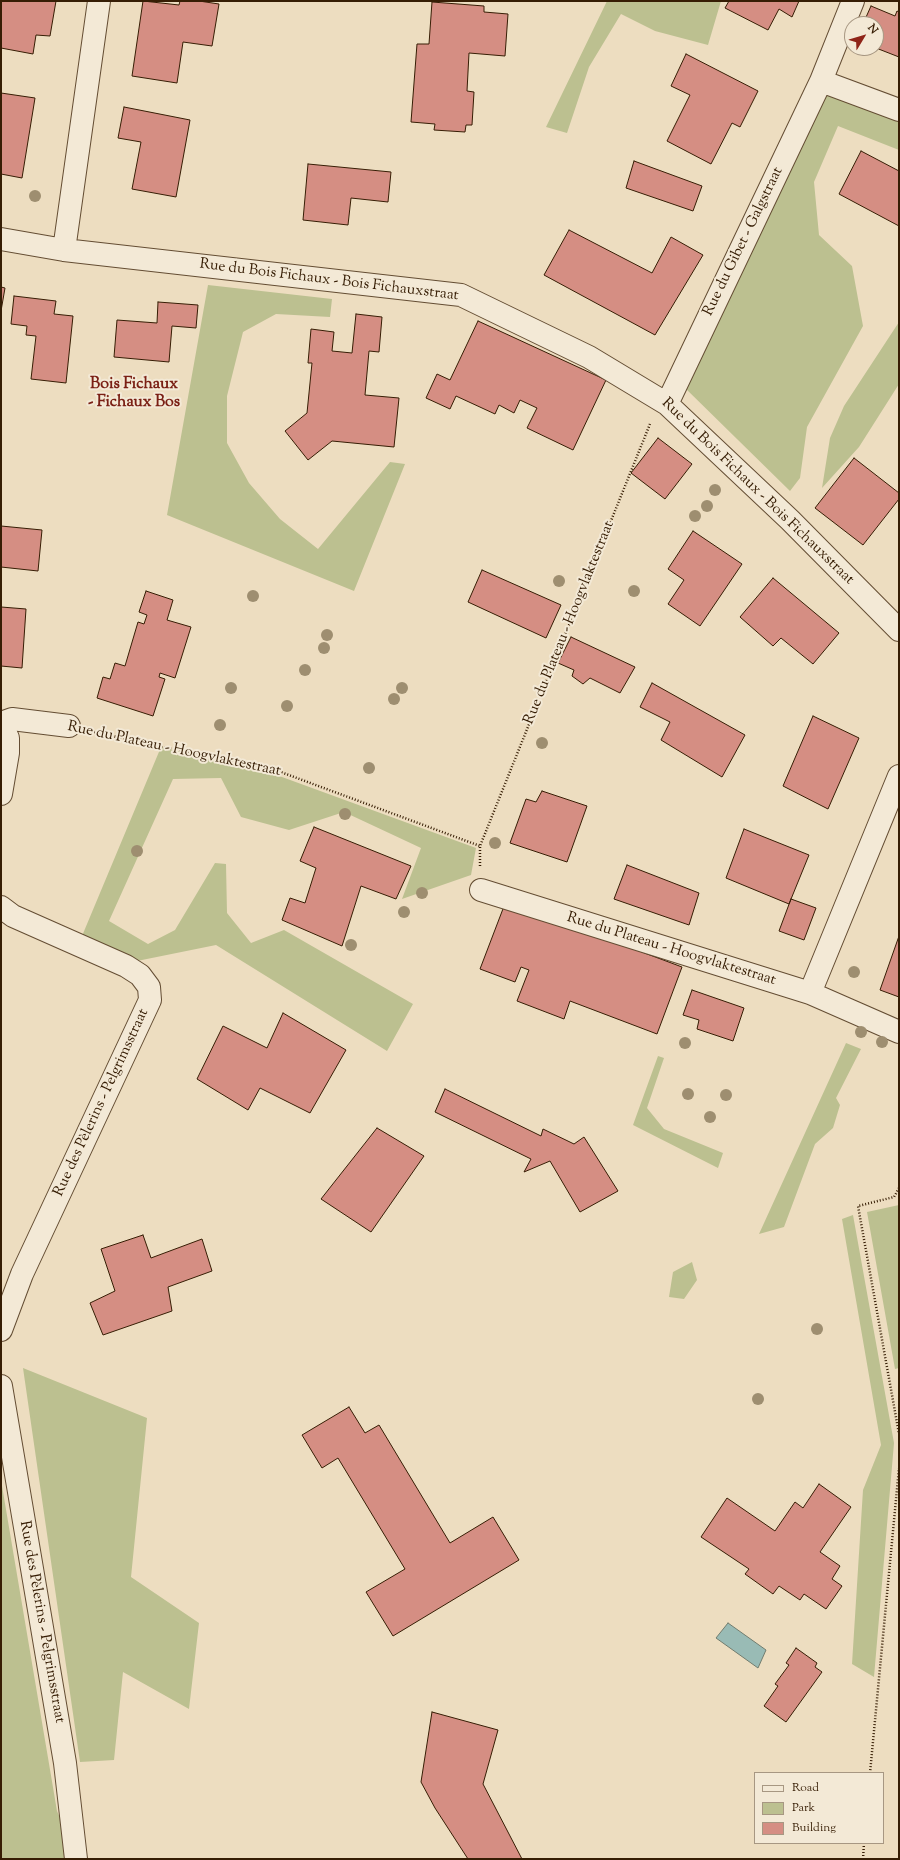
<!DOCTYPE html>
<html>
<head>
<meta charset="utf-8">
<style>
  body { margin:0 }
  #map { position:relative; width:900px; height:1860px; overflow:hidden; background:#edddc0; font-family:"Sorts Mill Goudy",serif }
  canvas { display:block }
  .frame { position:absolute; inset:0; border:2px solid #361d04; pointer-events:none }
  .legend { position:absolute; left:754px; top:1772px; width:130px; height:72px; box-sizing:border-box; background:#f3e9d6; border:1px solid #a79782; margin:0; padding:5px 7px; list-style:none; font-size:12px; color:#361d04 }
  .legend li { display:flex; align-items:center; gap:8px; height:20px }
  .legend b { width:20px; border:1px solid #a79782 }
  .north { position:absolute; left:844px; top:16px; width:40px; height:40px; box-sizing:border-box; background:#f3e9d6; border:1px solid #a79782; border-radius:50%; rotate:52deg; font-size:11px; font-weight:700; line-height:16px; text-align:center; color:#361d04 }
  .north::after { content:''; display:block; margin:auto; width:14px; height:18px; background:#8f2418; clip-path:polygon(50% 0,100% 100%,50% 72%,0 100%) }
</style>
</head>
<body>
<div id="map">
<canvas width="900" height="1860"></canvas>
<div class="frame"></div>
<ul class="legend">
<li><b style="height:5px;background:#f3e9d6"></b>Road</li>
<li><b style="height:11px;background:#bcc090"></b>Park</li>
<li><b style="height:11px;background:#d58e83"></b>Building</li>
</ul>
<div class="north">N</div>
</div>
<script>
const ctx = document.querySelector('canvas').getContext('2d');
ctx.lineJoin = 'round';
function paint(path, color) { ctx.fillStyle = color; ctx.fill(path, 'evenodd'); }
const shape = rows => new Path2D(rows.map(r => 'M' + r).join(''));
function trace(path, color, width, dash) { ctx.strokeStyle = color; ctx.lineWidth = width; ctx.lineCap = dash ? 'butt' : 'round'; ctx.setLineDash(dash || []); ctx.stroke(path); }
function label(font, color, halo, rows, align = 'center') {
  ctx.font = font + ' "Sorts Mill Goudy",serif'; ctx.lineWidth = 4; ctx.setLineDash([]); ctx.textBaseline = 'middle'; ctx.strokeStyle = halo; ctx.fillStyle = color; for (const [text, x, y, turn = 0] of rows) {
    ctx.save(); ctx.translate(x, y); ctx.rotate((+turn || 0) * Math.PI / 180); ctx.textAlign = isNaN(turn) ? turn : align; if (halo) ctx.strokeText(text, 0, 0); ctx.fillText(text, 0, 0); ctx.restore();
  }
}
paint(shape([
  [607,1,721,1,708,45,655,31,621,14,589,67,567,133,546,127],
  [828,91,899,117,899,150,838,126,814,182,819,235,852,266,863,326,807,427,800,478,790,491,684,387],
  [208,285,332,299,330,317,276,314,243,332,227,396,227,443,249,483,280,519,318,549,390,462,405,464,354,591,167,515],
  [899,322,899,384,859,447,822,488,830,438,844,406],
  [161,747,282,777,476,848,471,875,402,899,421,848,344,812,289,830,241,817,221,778,173,779,109,921,148,944,175,930,215,863,226,864,227,913,251,943,284,930,413,1004,387,1051,216,945,137,961,82,936],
  [846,1043,861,1049,836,1098,840,1105,833,1128,815,1144,784,1227,759,1234],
  [658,1056,664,1058,647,1108,664,1129,723,1153,718,1168,633,1125],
  [899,1205,899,1368,895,1369,867,1212],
  [853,1215,894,1443,874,1677,852,1664,863,1490,881,1445,842,1219],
  [692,1262,697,1280,684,1299,669,1297,673,1272],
  [23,1368,147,1418,131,1577,199,1623,189,1709,123,1672,114,1760,80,1762],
  [1,1480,57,1811,78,1859,1,1859]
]), '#bcc090');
const water = shape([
  [728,1623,766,1650,758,1668,716,1638,728,1623]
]);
paint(water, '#99bbb5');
trace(water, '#717c6e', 1);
const building = shape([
  [1,1,56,1,50,36,36,35,33,54,1,48,1,1],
  [143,1,179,5,180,1,199,1,219,4,212,46,183,42,177,83,132,76,143,1],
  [729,1,799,1,792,17,779,9,768,30,725,8,729,1],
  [432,2,484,6,484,12,508,14,505,56,469,53,467,91,474,92,472,125,466,125,465,132,434,130,435,124,411,122,417,44,429,44,432,2],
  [871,6,895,16,897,11,899,12,899,57,876,48,876,24,863,24,871,6],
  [686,54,758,91,740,127,732,123,711,164,667,141,690,95,671,86,686,54],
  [1,93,35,98,22,178,1,174,1,93],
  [124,107,190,120,176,197,132,189,141,142,118,138,124,107],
  [861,151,899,171,899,226,839,194,861,151],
  [634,161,702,186,693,211,626,188,634,161],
  [308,164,391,172,388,202,351,198,348,225,303,220,308,164],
  [569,230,652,273,671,237,703,255,655,335,544,275,569,230],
  [1,287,5,288,1,311,1,287],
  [14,296,56,301,54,314,73,316,66,383,31,379,36,336,26,335,27,326,11,324,14,296],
  [158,302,198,305,196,328,172,326,169,362,114,357,117,320,157,323,158,302],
  [356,314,382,317,379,352,369,351,365,395,399,398,394,447,332,441,308,460,285,431,307,413,312,363,308,363,311,329,334,332,332,351,352,353,356,314],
  [478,321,606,380,573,450,527,428,537,408,520,400,514,413,499,405,495,414,456,396,450,409,426,398,437,374,450,380,478,321],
  [658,438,692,464,665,499,631,473,658,438],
  [854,458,899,493,899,499,863,545,815,508,854,458],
  [1,526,42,530,38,571,1,567,1,526],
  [693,531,742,564,700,626,668,604,684,580,668,569,693,531],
  [482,570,561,605,546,638,468,602,482,570],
  [773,578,839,633,813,664,781,638,773,646,740,617,773,578],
  [146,591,173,600,167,620,191,627,175,678,160,673,159,677,165,679,153,716,97,698,103,677,110,679,115,663,125,666,138,622,144,624,147,615,139,612,146,591],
  [1,607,26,609,22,668,1,666,1,607],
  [571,637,635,667,620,693,590,678,583,684,572,676,574,670,558,663,571,637],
  [652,683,745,735,722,777,661,740,670,722,640,707,652,683],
  [813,716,859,738,828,809,783,786,813,716],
  [542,791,587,806,567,862,510,843,526,799,536,802,542,791],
  [314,827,411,866,396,899,361,886,342,946,282,920,290,898,305,903,316,868,300,861,314,827],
  [744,829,809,855,789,904,726,878,744,829],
  [627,865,699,893,689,925,614,899,627,865],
  [791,899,816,908,804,940,779,931,791,899],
  [506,901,682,967,657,1034,570,1001,564,1019,517,1001,529,970,521,967,515,982,480,969,506,901],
  [899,936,899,997,880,990,899,936],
  [692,990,744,1008,733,1041,697,1029,699,1020,683,1015,692,990],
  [283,1013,346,1050,310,1113,260,1088,248,1110,197,1079,223,1026,267,1048,283,1013],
  [445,1089,541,1136,543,1129,574,1144,584,1137,618,1191,580,1212,550,1161,524,1172,531,1159,435,1112,445,1089],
  [377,1128,424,1156,371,1232,321,1199,377,1128],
  [143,1235,151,1258,202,1239,212,1271,168,1287,172,1311,103,1335,90,1303,115,1291,101,1249,143,1235],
  [349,1407,365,1433,379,1425,450,1543,493,1517,519,1560,393,1636,366,1592,405,1569,338,1458,322,1468,302,1435,349,1407],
  [819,1484,851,1507,820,1552,840,1566,832,1579,842,1586,826,1609,804,1594,800,1600,779,1586,773,1594,745,1574,749,1569,701,1537,727,1498,775,1531,795,1502,803,1508,819,1484],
  [796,1648,817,1663,815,1667,822,1672,786,1722,764,1706,778,1686,775,1684,789,1665,786,1663,796,1648],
  [432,1712,498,1730,483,1784,522,1859,468,1859,435,1808,421,1782,432,1712]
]);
paint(building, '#d58e83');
trace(building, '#361d04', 1);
const minor = shape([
  [821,81,853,1],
  [1,239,64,250,461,295,589,357,667,404,790,520,899,630],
  [64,250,99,1],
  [667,404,821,81,899,110],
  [1,723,12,719,69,726],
  [1,724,8,738,8,753,1,794],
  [481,890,810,993,899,1032],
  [1,907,13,916,126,966,140,975,149,987,150,1000,22,1274,1,1330],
  [810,993,899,776],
  [1,1386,65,1763,76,1859]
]);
trace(minor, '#644d33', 24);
trace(shape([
  [94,732,161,747,210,755,278,771,480,846],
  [480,866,480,846,650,424],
  [899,1188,894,1197,858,1206,899,1434],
  [870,1773,899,1468],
  [863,1859,864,1843]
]), '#361d04', 2.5, [1, 2]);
trace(minor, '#f3e9d6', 22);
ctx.fillStyle = '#9e8e70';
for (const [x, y] of [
  [35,196],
  [715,490],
  [707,506],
  [695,516],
  [559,581],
  [634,591],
  [253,596],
  [327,635],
  [324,648],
  [305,670],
  [231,688],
  [402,688],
  [394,699],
  [287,706],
  [220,725],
  [542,743],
  [369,768],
  [345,814],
  [495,843],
  [137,851],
  [422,893],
  [404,912],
  [351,945],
  [854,972],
  [861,1032],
  [882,1042],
  [685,1043],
  [688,1094],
  [726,1095],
  [710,1117],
  [817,1329],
  [758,1399]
]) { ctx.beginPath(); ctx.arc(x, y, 6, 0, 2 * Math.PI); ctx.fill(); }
label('15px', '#361d04', '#f3e9d6', [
  ["Rue du Gibet - Galgstraat",744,242,-64],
  ["Rue du Bois Fichaux - Bois Fichauxstraat",329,281,7],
  ["Rue du Bois Fichaux - Bois Fichauxstraat",757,492,44],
  ["Rue du Plateau - Hoogvlaktestraat",570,623,-68],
  ["Rue du Plateau - Hoogvlaktestraat",174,750,12],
  ["Rue du Plateau - Hoogvlaktestraat",671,950,17],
  ["Rue des Pèlerins - Pelgrimsstraat",102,1103,-65],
  ["Rue des Pèlerins - Pelgrimsstraat",41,1622,80]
]);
label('bold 16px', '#7a1f14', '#f3e9d6', [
  ["Bois Fichaux",134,385],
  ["- Fichaux Bos",134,403]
]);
</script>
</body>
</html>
